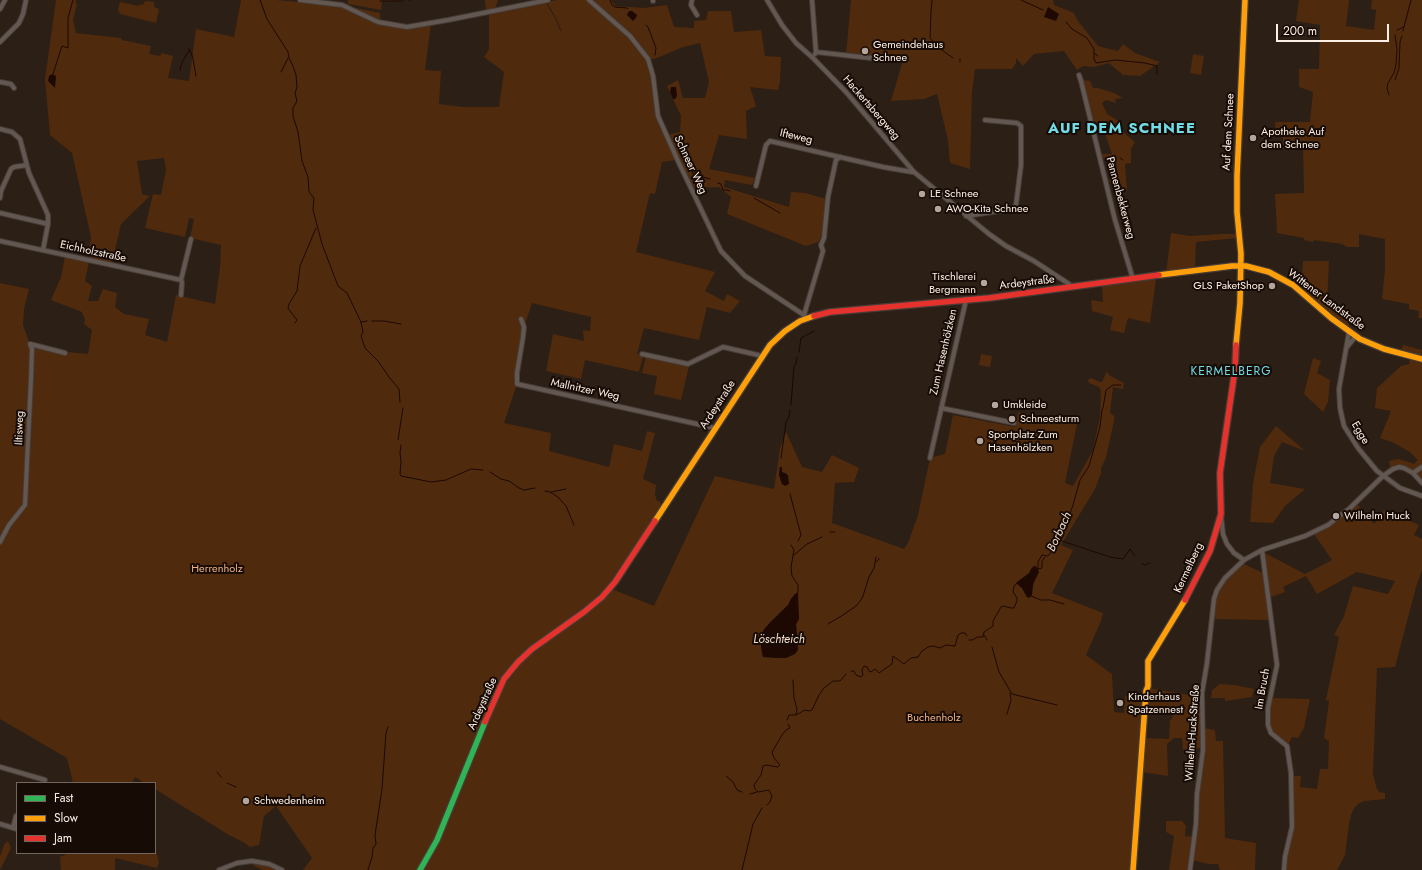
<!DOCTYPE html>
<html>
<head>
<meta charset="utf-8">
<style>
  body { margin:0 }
  #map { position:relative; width:1422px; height:870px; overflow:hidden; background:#2c1f16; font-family:Jost,sans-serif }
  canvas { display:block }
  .legend { position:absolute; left:16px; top:782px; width:140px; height:72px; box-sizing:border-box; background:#160b05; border:1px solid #72665f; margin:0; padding:5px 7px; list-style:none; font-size:12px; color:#fdefe6 }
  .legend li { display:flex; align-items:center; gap:8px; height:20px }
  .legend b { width:20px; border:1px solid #72665f }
  .scale { position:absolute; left:1276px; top:24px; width:113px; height:18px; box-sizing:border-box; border:2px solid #fdefe6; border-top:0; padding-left:5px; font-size:12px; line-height:14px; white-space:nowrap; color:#fdefe6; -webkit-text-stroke:3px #160b05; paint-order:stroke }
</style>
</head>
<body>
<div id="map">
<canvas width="1422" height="870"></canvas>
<ul class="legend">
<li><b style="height:5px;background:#30b455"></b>Fast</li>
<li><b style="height:5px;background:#ff9f0a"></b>Slow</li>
<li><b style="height:5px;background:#e5322d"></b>Jam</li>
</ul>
<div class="scale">200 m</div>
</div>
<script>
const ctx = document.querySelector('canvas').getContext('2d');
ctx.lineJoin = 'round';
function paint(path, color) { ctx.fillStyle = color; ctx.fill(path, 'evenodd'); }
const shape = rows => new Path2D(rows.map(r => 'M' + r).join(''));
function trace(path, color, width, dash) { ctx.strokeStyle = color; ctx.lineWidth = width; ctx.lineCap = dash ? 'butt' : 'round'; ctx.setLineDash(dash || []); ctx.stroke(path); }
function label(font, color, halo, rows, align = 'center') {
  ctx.font = font + ' Jost,sans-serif'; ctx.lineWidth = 4; ctx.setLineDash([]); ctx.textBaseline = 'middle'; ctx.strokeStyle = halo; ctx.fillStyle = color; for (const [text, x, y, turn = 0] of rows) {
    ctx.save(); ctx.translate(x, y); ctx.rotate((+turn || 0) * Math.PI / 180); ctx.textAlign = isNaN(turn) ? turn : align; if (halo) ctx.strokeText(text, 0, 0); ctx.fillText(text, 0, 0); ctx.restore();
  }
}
paint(shape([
  [56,0,76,0,75,3,77,4,73,20,76,33,121,38,122,40,151,46,149,54,160,56,162,53,173,56,168,78,189,81,196,29,234,37,241,0,276,0,334,5,345,8,378,23,407,28,431,24,425,70,441,71,439,104,462,107,499,107,504,72,484,57,489,49,489,13,546,3,555,18,560,30,562,32,556,18,549,6,547,2,557,0,611,0,615,6,644,8,667,5,674,27,694,28,694,21,706,20,708,11,731,11,734,32,761,30,765,56,781,57,780,82,778,90,750,87,756,106,746,111,747,139,719,135,709,169,755,178,752,185,725,180,724,187,789,207,791,192,805,193,826,199,822,236,818,242,806,246,727,214,731,197,719,187,692,188,668,135,680,132,681,116,667,86,678,80,683,98,705,98,709,82,700,43,683,47,657,58,648,60,656,117,676,160,662,162,655,194,650,193,636,252,715,272,705,291,724,301,727,294,740,301,730,313,707,307,699,340,644,328,637,354,643,356,639,372,585,360,581,379,546,371,553,334,584,341,583,331,583,330,590,331,591,317,532,303,524,327,517,384,504,423,551,433,549,451,609,467,614,444,642,451,647,431,655,433,643,479,656,485,655,495,657,501,659,501,662,506,607,587,654,606,715,476,774,489,780,448,786,432,802,467,822,472,832,455,859,468,854,482,835,483,832,523,904,549,908,543,918,515,930,458,945,454,953,415,1015,427,1018,412,1043,419,1077,424,1065,483,1073,486,1093,450,1100,417,1101,391,1099,387,1089,383,1088,380,1091,378,1100,382,1102,382,1107,371,1109,375,1124,383,1123,389,1113,387,1110,413,1114,416,1114,421,1106,458,1101,468,1101,473,1095,489,1061,545,1073,550,1052,593,1103,613,1101,621,1086,655,1112,674,1114,712,1124,713,1125,696,1145,698,1133,870,303,870,312,858,276,806,264,816,259,845,250,847,245,843,229,835,155,789,155,783,144,783,135,777,132,783,73,783,67,758,0,719,0,283,29,289,24,309,23,325,29,342,67,352,88,354,92,330,84,324,85,320,82,312,51,300,61,277,65,256,89,261,85,281,92,286,88,301,98,301,103,289,117,293,115,307,124,314,149,319,145,335,167,342,176,295,215,304,220,267,221,245,190,238,194,219,189,218,185,237,145,228,153,194,161,195,166,170,164,158,137,161,142,194,150,196,121,224,112,263,91,258,89,248,91,237,72,153,50,135,45,79],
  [780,467,782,467,782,472,787,473,782,484,779,475],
  [1033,567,1035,579,1032,591,1027,597,1022,588,1016,583,1030,573,1031,569],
  [795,594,799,619,796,624,798,645,763,657,761,647,762,633,770,622,788,605,791,599],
  [348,0,406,0,382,1,381,10,348,4],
  [485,0,498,0,495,9,486,11],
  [851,0,1053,0,1054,5,1074,13,1078,21,1098,46,1118,51,1123,44,1135,53,1160,62,1140,76,1123,75,1109,63,1094,67,1083,66,1077,70,1064,51,1034,54,1023,66,1016,58,1016,63,1012,69,975,69,972,92,970,169,950,163,948,140,937,94,924,99,891,101,903,60,846,54],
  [1299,0,1349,0,1346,26,1374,30,1376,10,1371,9,1372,0,1422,0,1422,318,1418,318,1419,311,1409,309,1409,304,1382,299,1385,270,1385,239,1359,234,1359,247,1347,247,1342,244,1314,240,1313,242,1304,240,1304,238,1277,233,1275,194,1304,193,1303,144,1283,145,1283,133,1276,133,1275,122,1310,122,1313,92,1299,87,1299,69,1319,69,1320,25,1296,21],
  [145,1,154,2,154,7,159,9,156,23,120,14,118,10,120,2,139,6,140,4,143,5],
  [351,7,380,13,380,21],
  [1193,54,1204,56,1201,75,1190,73],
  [1083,80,1090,81,1093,88,1098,88,1114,93,1123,98,1115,99,1116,103,1106,100,1102,103,1107,114,1119,121,1121,130,1135,142,1131,149,1131,163,1125,164,1127,190,1123,189,1121,184,1109,181,1109,179,1118,179,1116,161,1101,158,1100,154,1112,154,1104,131,1093,123],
  [1171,233,1190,236,1221,234,1237,234,1237,238,1196,242,1195,268,1166,273],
  [1303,261,1329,261,1327,303,1349,316,1354,322,1352,324,1349,323,1349,326,1347,327,1291,280,1293,275,1302,278],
  [1156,279,1150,323,1128,318,1124,333,1110,330,1113,317,1092,311,1091,300,1103,302,1102,286],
  [1403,345,1422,350,1421,355,1419,356,1401,351],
  [981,354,992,356,990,367,979,365],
  [646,356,689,366,681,400,654,394,657,376,642,373],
  [1313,358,1321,361,1317,373,1330,380,1328,402,1323,412,1304,394],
  [1410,358,1422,361,1422,481,1400,466,1390,468,1389,461,1399,459,1414,464,1418,460,1410,452,1392,442,1380,438,1391,411,1375,408,1377,388,1401,366,1409,364],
  [1276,426,1305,451,1282,442,1274,456,1270,483,1305,489,1285,506,1273,523,1250,522,1253,483,1260,447],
  [1357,504,1374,524,1384,510,1419,525,1414,535,1422,539,1422,570,1416,587,1395,667,1377,668,1373,774,1377,789,1379,792,1385,793,1385,799,1364,801,1358,804,1354,808,1351,815,1349,824,1345,855,1337,870,1285,870,1286,858,1291,835,1292,776,1301,776,1300,787,1317,789,1320,769,1328,769,1329,741,1324,738,1329,701,1326,700,1339,637,1334,635,1344,616,1353,586,1388,594,1395,581,1357,572,1317,594,1306,576,1283,587,1285,592,1269,598,1263,552,1305,574,1332,560,1314,534,1329,526],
  [1242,563,1263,573,1269,620,1213,619,1214,604,1220,586,1225,579],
  [1220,684,1234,685,1254,689,1252,697,1225,701,1225,698,1211,698,1212,690],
  [1148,688,1200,697,1201,748,1183,750,1182,738,1174,738,1167,744,1168,776,1142,772,1144,738,1169,739,1170,720,1172,719,1173,710,1158,706,1151,713,1146,714],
  [1271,698,1310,699,1304,728,1298,738,1292,737,1288,745,1271,733,1268,716],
  [1204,728,1215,730,1216,741,1223,741,1225,838,1256,843,1255,870,1220,870,1218,864,1208,864,1192,860],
  [1166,821,1182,821,1186,826,1185,836,1193,837,1189,870,1169,870,1174,836,1166,832],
  [8,841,11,848,0,870,0,856,4,845],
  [155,847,159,862,157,868,115,858,115,870,61,870,60,857,69,853,155,853],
  [254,863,269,866,276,870,262,870,253,865]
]), '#502a0c');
paint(shape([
  [1048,7,1059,14,1056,21,1044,17],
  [629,11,632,11,637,15,636,18,633,21,627,15],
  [52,74,56,76,55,88,48,81,49,76],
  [671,87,676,87,677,96,675,99,673,99,670,92],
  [780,467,782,467,782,472,788,475,789,484,785,486,782,484,779,475],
  [1034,566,1038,569,1039,572,1033,584,1032,595,1029,598,1027,597,1022,588,1016,583,1029,573,1031,569],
  [798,592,799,619,796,624,798,650,795,654,786,658,777,658,763,657,761,647,762,633,765,628,788,605,791,599,795,594]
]), '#1d0802');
trace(shape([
  [260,0,267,19,288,52,289,58,293,66,296,75,297,87,295,93,297,101,293,108,293,116,298,132,302,161,308,177,309,192,314,198,313,210,322,244,338,286,347,293,361,322,363,332,361,336,365,348,378,361,389,377,399,389,400,402],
  [409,0,410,0],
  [610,0,612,5,615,7,627,8,628,9],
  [932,0,931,12,930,38,939,48,953,58],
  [1021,0,1043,10],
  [380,1,403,1],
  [1066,22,1072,29,1087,38,1094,49,1094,59,1096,63,1115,60,1145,63,1157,66,1157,74],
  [646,25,648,27,656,48,655,55],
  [1397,30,1404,27,1411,0],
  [1403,31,1404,27],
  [189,48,189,51,191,52,193,59,196,76],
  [1094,53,1098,56],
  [960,62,960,59],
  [180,70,182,62,189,51],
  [281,72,288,58],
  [53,74,62,46,68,48,68,18,73,0],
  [1395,80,1399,68,1400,42,1402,36],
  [1389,95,1387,88,1388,83,1394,73,1396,65,1397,49,1395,35],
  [681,147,683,152,687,153,693,174,710,179],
  [1120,158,1123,160],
  [718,183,721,184,723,190,727,190,730,191],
  [754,198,780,213],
  [372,321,384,321,401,324],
  [361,322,367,321],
  [295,323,297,320,290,311,288,308,289,304,297,291,300,266,316,228],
  [799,352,801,338,814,331],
  [791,405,794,366,796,364,797,357],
  [398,440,403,408],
  [401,445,400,453,401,462,400,474,401,476,431,482,446,480,471,469,483,470],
  [781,458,786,422,789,417,790,410],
  [490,472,501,479,509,481,519,488,524,490,535,488],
  [545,491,550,492,558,497,566,506,574,525],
  [551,492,566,489],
  [790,494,801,535,798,541],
  [830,532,835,532],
  [1059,540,1110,557,1123,559,1130,549,1135,556],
  [791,545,794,550,791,567,792,576,798,585,798,592],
  [794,555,807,544,822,537],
  [876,562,880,558],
  [1142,564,1145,565,1150,563],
  [1035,566,1038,569,1038,562,1042,555,1048,556,1052,551,1064,523,1068,519,1073,505,1080,480,1089,466,1100,427,1102,410,1103,408,1106,390,1113,385,1121,385],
  [1038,569,1042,568,1042,561,1045,557],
  [1031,596,1041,600,1050,600,1064,604],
  [828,624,843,615,856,606,861,600,863,596,869,577,874,568,876,557],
  [984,635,987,640],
  [969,640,972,640,978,637,983,637,984,632,993,626,993,621,1001,607,1003,606,1011,608,1014,608,1017,601,1017,598,1013,592,1014,586,1023,578],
  [992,647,999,672,1012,694,1057,705],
  [851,671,854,671,856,675,861,677,863,675,862,670,864,666,867,667,869,671,871,672,875,669,879,673,892,664,893,656,904,664,911,658,918,657,922,651,928,647,933,646,940,648,946,645,955,646,958,635,961,633,965,633,967,636],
  [1007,714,1011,700,1010,693],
  [796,715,805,710,809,711,812,710,819,695,824,688,833,681,840,681,846,674],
  [787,720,789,715,796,715,797,709,794,698,793,680],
  [217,772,221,777],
  [726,776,733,782,737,790,742,792],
  [227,783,236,787],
  [750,794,757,792],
  [767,805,770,802,772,796,769,790,758,792,755,789,754,785,761,775,763,766,766,765,778,767,780,765,774,758,772,752,782,735,786,730,790,728,788,724],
  [368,870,372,857,373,848,376,844,375,835,382,789,386,733,388,727],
  [742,870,753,824,762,808]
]), '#1d0802', 1);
const street = shape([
  [300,0,342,5,378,22,407,27,448,20,548,0],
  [589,0,630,36,648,59,653,76,658,116,678,161,721,251,745,276,804,315,806,319],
  [653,0,653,1],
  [692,0,691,5,697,15],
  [767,0,782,25,796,43,813,58,846,92,914,172,989,234,1006,246,1034,261,1069,284,1069,287],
  [812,0,816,52,815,54],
  [0,9,5,0],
  [0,42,19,23,23,14,26,0],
  [816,52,879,59],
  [1079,75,1081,81,1115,220,1133,279],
  [0,82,11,84,14,88],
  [0,129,12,132,20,139,29,173,48,215,48,224,43,250],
  [756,186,766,145,770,141,883,167,912,172,914,172],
  [0,198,1,191,11,169,14,167,27,165],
  [0,213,48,224],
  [966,216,1012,209,1016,205,1021,165,1021,126,1017,123,985,120],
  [0,241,181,280,191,239],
  [181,295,182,282,181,280],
  [804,315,823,251,821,245,824,238,828,197,836,160,840,157],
  [521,319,524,327,523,337,517,373,517,384,715,428],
  [1349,332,1339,389,1340,408,1344,426,1358,448,1377,471,1400,488,1422,496],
  [1347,347,1356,336],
  [642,354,688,364,723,347,758,355,762,357],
  [941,408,1014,423],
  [930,458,966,300],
  [1413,473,1422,467],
  [1221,515,1223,534,1227,544,1234,553,1244,560,1262,550,1305,536,1328,525,1350,508,1383,476,1393,469,1399,467,1404,468,1413,473,1422,483],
  [0,542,9,525,25,505,31,379,32,349,30,344,65,353],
  [1262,550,1277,665,1268,708,1268,725,1271,733,1287,746,1291,773,1292,827,1285,857,1284,870],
  [0,767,45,780],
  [0,824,17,829],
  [13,828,16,816],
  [219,870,237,863,252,861,269,864,282,870],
  [1190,870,1196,824,1197,794,1203,750,1202,693,1207,663,1214,599,1217,590,1225,578,1244,560]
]);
const fast = shape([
  [420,870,437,840,485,722]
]);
const slow = shape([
  [1159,275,1232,266,1246,266,1269,272,1293,285,1331,318,1360,339,1384,349,1422,359],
  [1236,345,1240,303,1241,254,1237,212,1237,176,1245,0],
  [655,521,770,345,785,331,800,321,814,316],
  [1133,870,1146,691,1148,686,1148,661,1185,600]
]);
const jam = shape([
  [814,316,830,312,989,298,1159,275],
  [1185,600,1210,551,1221,514,1220,473,1235,369,1236,345],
  [485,722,504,679,518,662,532,649,584,612,602,597,615,582,655,521]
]);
trace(street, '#473c36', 6);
trace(fast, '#473c36', 8);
trace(slow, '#473c36', 8);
trace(jam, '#473c36', 8);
trace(street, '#625851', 4);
trace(fast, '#30b455', 5.5);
trace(slow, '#ff9f0a', 5.5);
trace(jam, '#e5322d', 5.5);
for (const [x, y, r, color] of [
  [865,51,4,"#b4a69d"],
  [1253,138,4,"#b4a69d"],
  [922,194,4,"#b4a69d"],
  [938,209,4,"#b4a69d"],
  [984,283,4,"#b4a69d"],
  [1272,286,4,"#b4a69d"],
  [995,405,4,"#b4a69d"],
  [1012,419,4,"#b4a69d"],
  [980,441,4,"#b4a69d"],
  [1336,516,4,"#b4a69d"],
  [1120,703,4,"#b4a69d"],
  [246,801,4,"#b4a69d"]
]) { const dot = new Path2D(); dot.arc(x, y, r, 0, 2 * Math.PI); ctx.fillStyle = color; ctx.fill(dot); trace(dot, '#160b05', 1.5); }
label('11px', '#fdefe6', '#160b05', [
  ["Gemeindehaus",873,45],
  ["Schnee",873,58],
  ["Apotheke Auf",1261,132],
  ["dem Schnee",1261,145],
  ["LE Schnee",930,194],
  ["AWO-Kita Schnee",946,209],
  ["Tischlerei",976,277,"right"],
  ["Bergmann",976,290,"right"],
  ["GLS PaketShop",1264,286,"right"],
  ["Umkleide",1003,405],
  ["Schneesturm",1020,419],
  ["Sportplatz Zum",988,435],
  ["Hasenhölzken",988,448],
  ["Wilhelm Huck",1344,516],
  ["Kinderhaus",1128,697],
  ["Spatzennest",1128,710],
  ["Schwedenheim",254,801]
], 'left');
label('11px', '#fdefe6', '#160b05', [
  ["Hackertsbergweg",871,108,49],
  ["Auf dem Schnee",1229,132,-87],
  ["Ifteweg",796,137,13],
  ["Schneer Weg",690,165,65],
  ["Pannenbekkerweg",1120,198,75],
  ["Eichholzstraße",93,252,12],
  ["Ardeystraße",1027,283,-7],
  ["Wittener Landstraße",1326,300,37],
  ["Zum Hasenhölzken",944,352,-77],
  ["Mallnitzer Weg",585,390,12],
  ["Ardeystraße",718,405,-57],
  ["Iltisweg",20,428,-88],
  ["Egge",1360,433,59],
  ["Kermelberg",1189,568,-65],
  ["Im Bruch",1263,689,-80],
  ["Ardeystraße",483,704,-66],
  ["Wilhelm-Huck-Straße",1193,733,-86]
]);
label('11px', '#f1b288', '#160b05', [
  ["Herrenholz",217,569],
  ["Buchenholz",934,718]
]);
ctx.letterSpacing = '1px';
label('12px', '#71dce8', '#160b05', [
  ["KERMELBERG",1231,372]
]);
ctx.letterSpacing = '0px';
label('italic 12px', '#f3ddcf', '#160b05', [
  ["Borbach",1060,532,-65],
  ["Löschteich",779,640]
]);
ctx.letterSpacing = '1px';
label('bold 15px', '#71dce8', '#160b05', [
  ["AUF DEM SCHNEE",1122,129]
]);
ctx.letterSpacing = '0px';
</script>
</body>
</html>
